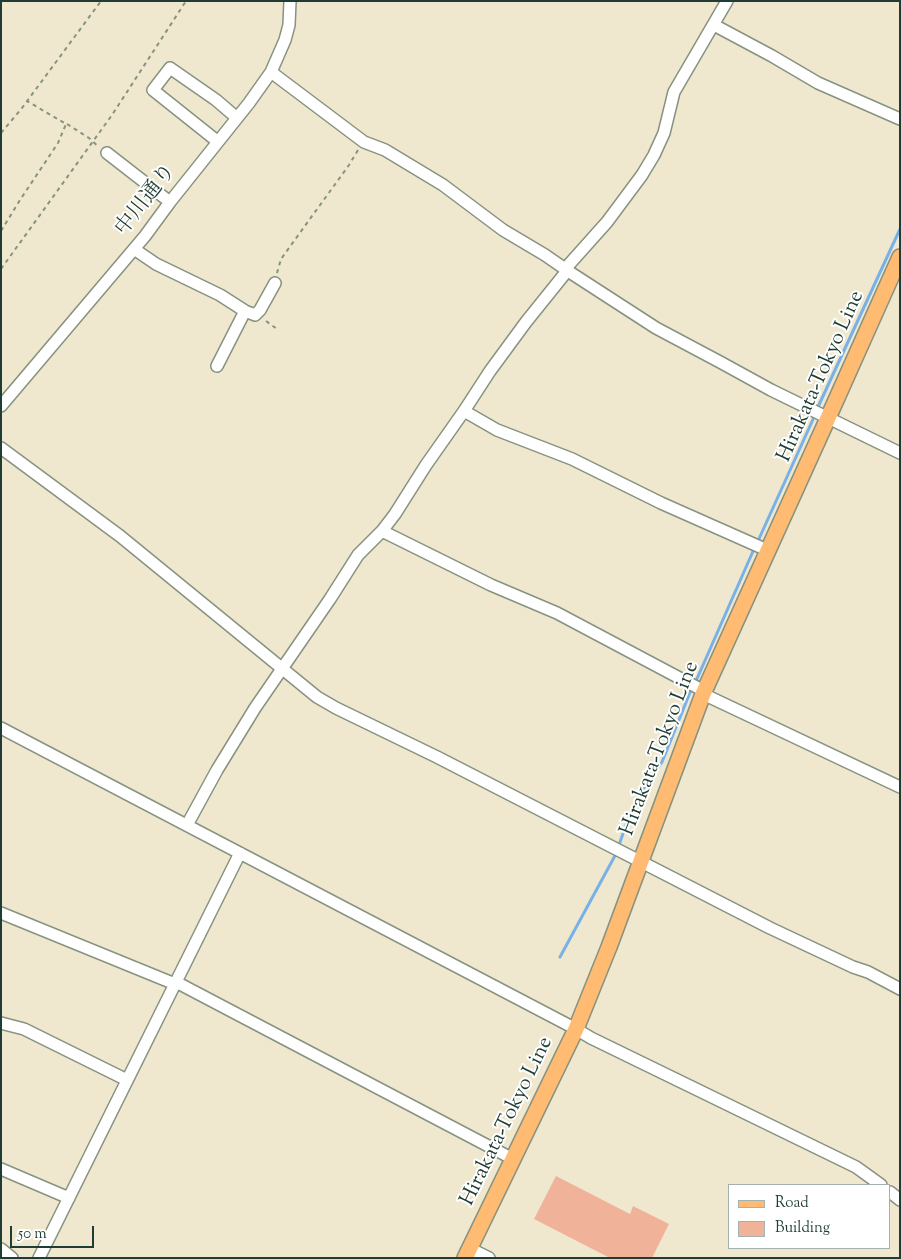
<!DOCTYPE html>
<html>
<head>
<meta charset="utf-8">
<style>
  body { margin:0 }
  #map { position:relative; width:901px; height:1259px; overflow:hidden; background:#efe8ce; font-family:"Sorts Mill Goudy",serif }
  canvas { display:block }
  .frame { position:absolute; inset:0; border:2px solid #1f3d34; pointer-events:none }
  .legend { position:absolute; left:728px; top:1184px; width:162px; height:65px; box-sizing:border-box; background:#fff; border:1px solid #a5b1ae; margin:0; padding:6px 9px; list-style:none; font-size:15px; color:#1f3d34 }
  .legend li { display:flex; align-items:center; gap:10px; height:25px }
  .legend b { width:25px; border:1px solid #a5b1ae }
  .scale { position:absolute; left:10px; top:1226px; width:84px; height:22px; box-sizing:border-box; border:2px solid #1f3d34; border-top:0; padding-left:6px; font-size:15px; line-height:18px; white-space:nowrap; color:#1f3d34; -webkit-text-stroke:4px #fff; paint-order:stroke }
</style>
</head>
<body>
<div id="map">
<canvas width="901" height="1259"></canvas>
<div class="frame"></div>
<ul class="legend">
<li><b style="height:6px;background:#ffbb71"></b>Road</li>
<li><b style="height:14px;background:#f1b29a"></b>Building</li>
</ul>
<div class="scale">50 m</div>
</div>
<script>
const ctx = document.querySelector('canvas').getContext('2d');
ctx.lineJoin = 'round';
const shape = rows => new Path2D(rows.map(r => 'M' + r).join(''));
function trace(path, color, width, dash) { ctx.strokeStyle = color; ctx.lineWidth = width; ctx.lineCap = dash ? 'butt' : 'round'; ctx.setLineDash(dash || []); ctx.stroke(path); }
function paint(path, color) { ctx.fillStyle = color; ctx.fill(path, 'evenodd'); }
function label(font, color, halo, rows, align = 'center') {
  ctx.font = font + ' "Sorts Mill Goudy","Noto Serif JP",serif'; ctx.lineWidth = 4; ctx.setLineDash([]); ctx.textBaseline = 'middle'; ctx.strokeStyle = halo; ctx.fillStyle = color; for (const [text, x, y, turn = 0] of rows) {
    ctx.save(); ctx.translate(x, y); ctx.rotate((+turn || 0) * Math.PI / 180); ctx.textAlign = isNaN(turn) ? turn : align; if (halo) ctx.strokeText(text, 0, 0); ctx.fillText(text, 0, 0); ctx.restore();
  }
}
trace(shape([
  [818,407,900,229],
  [758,541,815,415],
  [696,681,754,549],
  [619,845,627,822,645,786,662,762,691,690],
  [560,957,617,852]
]), '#78b1e8', 3);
paint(shape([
  [556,1176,630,1214,633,1206,669,1224,652,1258,610,1258,534,1219]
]), '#f1b29a');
const minor = shape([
  [714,25,772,56,818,83,900,119],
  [271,72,364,142,385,150,443,185,503,230,545,255,571,273,656,328,720,362,771,390,900,453],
  [217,141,153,90,170,68,216,100,237,118],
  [107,153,170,202],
  [134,249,156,264,220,295,245,311,255,315,260,310,275,283],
  [565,269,607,222,642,175,654,155,664,133,674,92,727,1],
  [217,366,245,311],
  [1,406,145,236,170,202,249,103,271,72,285,40,289,25,290,1],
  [464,411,497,430,572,459,661,503,767,550],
  [1,448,120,536,317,697,336,708,437,757,770,928,853,967,868,972,900,989],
  [382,531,491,585,557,613,704,691],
  [703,694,900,787],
  [1,728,576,1029,591,1038,856,1167,881,1185],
  [187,825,217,770,255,708,330,599,358,555,382,531,395,514,426,465,464,411,490,371,526,322,567,271],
  [1,913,175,984],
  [176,982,513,1159],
  [1,1023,24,1029,127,1080],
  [1,1169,69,1198],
  [890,1192,900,1200],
  [469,1248,489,1258],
  [1,1249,12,1258],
  [39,1258,240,853]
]);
const major = shape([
  [465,1258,576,1029,609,947,703,694,828,418,900,257]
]);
trace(minor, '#879281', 14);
trace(major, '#879281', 18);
trace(shape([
  [67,124,89,138,99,147],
  [1,133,22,108,101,1],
  [1,231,20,200,58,143,66,124,27,101],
  [1,269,112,115,186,1],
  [277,273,281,259,349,165,358,150],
  [266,321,277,329]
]), '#879281', 2, [4, 4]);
trace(minor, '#fff', 11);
trace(major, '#ffbb71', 15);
label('21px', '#1f3d34', '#fff', [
  ["中川通り",147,201,-52],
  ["Hirakata-Tokyo Line",822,377,-66],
  ["Hirakata-Tokyo Line",661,749,-69],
  ["Hirakata-Tokyo Line",508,1122,-64]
]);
</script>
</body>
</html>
